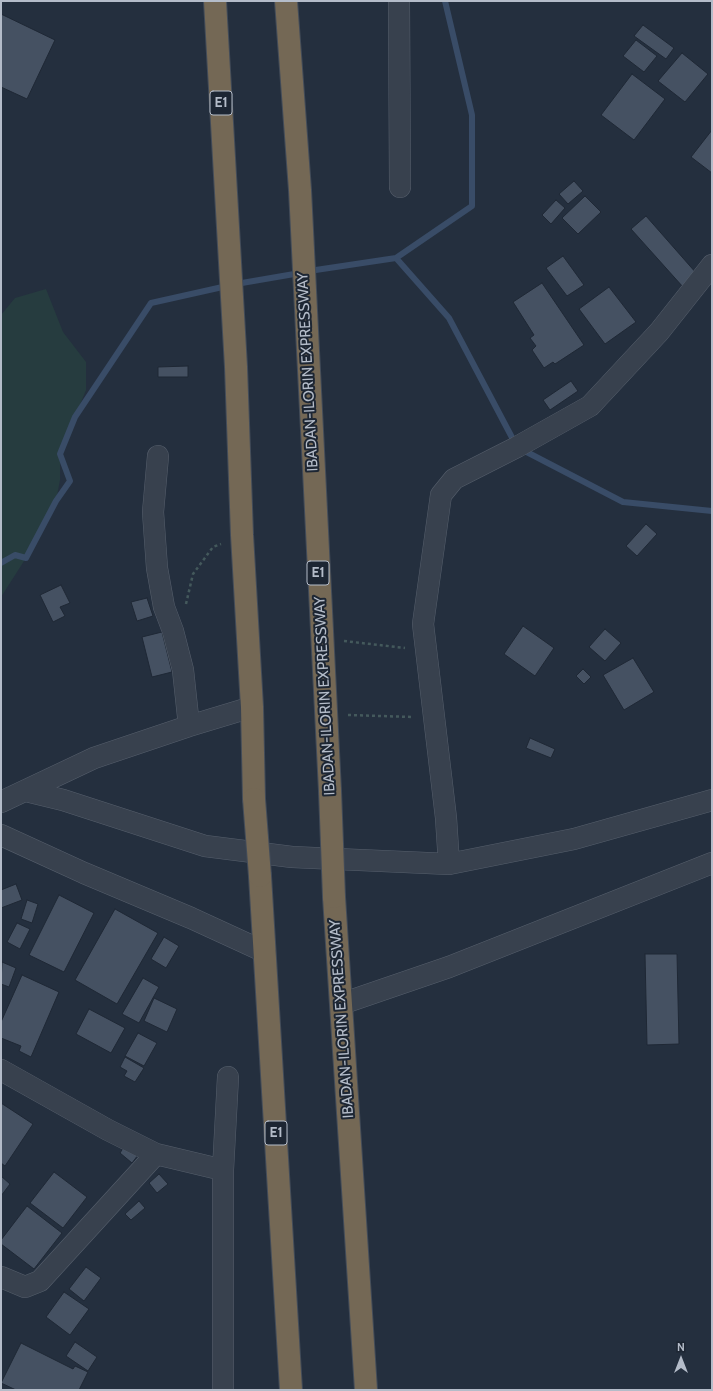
<!DOCTYPE html>
<html>
<head>
<meta charset="utf-8">
<style>
  body { margin:0 }
  #map { position:relative; width:713px; height:1391px; overflow:hidden; background:#242f3e; font-family:Cabin,sans-serif }
  canvas { display:block }
  .frame { position:absolute; inset:0; border:2px solid #b4bcc9; pointer-events:none }
  .north { position:absolute; left:661px; top:1339px; width:40px; height:40px; -webkit-text-stroke:3px #1d2633; paint-order:stroke; rotate:0deg; font-size:11px; font-weight:700; line-height:16px; text-align:center; color:#b4bcc9 }
  .north::after { content:''; display:block; margin:auto; width:14px; height:18px; background:#b4bcc9; clip-path:polygon(50% 0,100% 100%,50% 72%,0 100%) }
</style>
</head>
<body>
<div id="map">
<canvas width="713" height="1391"></canvas>
<div class="frame"></div>
<div class="north">N</div>
</div>
<script>
const ctx = document.querySelector('canvas').getContext('2d');
ctx.lineJoin = 'round';
function paint(path, color) { ctx.fillStyle = color; ctx.fill(path, 'evenodd'); }
const shape = rows => new Path2D(rows.map(r => 'M' + r).join(''));
function trace(path, color, width, dash) { ctx.strokeStyle = color; ctx.lineWidth = width; ctx.lineCap = dash ? 'butt' : 'round'; ctx.setLineDash(dash || []); ctx.stroke(path); }
function label(font, color, halo, rows, align = 'center') {
  ctx.font = font + ' Cabin,sans-serif'; ctx.lineWidth = 4; ctx.setLineDash([]); ctx.textBaseline = 'middle'; ctx.strokeStyle = halo; ctx.fillStyle = color; for (const [text, x, y, turn = 0] of rows) {
    ctx.save(); ctx.translate(x, y); ctx.rotate((+turn || 0) * Math.PI / 180); ctx.textAlign = isNaN(turn) ? turn : align; if (halo) ctx.strokeText(text, 0, 0); ctx.fillText(text, 0, 0); ctx.restore();
  }
}
paint(shape([
  [46,289,63,332,86,362,86,390,60,454,60,480,56,501,26,558,1,597,1,315,15,298]
]), '#263c3f');
trace(shape([
  [396,258,449,318,517,447,623,502,712,511],
  [309,271,396,258,472,206,472,115,445,1],
  [236,284,300,273],
  [1,563,15,555,26,558,56,501,70,481,60,454,75,417,151,303,227,286]
]), '#394c67', 6);
const building = shape([
  [1,14,55,40,27,99,1,87,1,14],
  [643,25,674,48,666,59,634,36,643,25],
  [636,40,657,56,644,72,623,56,636,40],
  [682,53,708,74,685,102,658,81,682,53],
  [632,74,665,99,634,140,601,115,632,74],
  [712,130,712,173,691,157,712,130],
  [574,181,583,191,568,204,559,194,574,181],
  [585,196,601,212,578,234,562,218,585,196],
  [556,200,565,208,551,224,542,215,556,200],
  [646,216,697,274,683,287,631,229,646,216],
  [563,256,584,285,567,296,546,268,563,256],
  [542,283,584,345,555,364,553,362,544,368,532,350,536,346,530,338,534,335,513,302,542,283],
  [609,287,636,322,605,344,579,309,609,287],
  [188,366,188,377,158,377,158,367,188,366],
  [571,381,578,391,550,410,543,400,571,381],
  [646,524,657,534,637,556,626,546,646,524],
  [61,585,70,603,60,607,65,616,53,622,40,595,61,585],
  [147,598,153,616,137,621,131,602,147,598],
  [523,626,554,648,535,676,504,654,523,626],
  [605,629,621,643,605,661,589,647,605,629],
  [162,632,172,672,152,677,142,637,162,632],
  [633,658,654,692,624,710,603,675,633,658],
  [583,669,591,677,584,684,576,676,583,669],
  [530,738,555,749,551,758,526,748,530,738],
  [16,884,22,900,1,908,1,890,16,884],
  [59,895,94,913,64,972,29,955,59,895],
  [27,900,38,904,32,923,21,919,27,900],
  [115,909,158,933,117,1004,75,980,115,909],
  [17,923,30,929,20,949,7,942,17,923],
  [164,937,179,946,166,968,151,959,164,937],
  [645,954,677,954,679,1044,647,1045,645,954],
  [2,962,16,968,9,987,1,984,2,962],
  [22,975,59,992,31,1057,19,1051,21,1046,1,1038,1,1022,22,975],
  [143,978,159,987,139,1023,122,1014,143,978],
  [154,998,177,1009,167,1032,144,1021,154,998],
  [89,1009,125,1028,111,1053,76,1034,89,1009],
  [138,1033,157,1043,144,1066,125,1056,138,1033],
  [125,1057,144,1068,135,1082,124,1076,127,1071,120,1067,125,1057],
  [1,1103,33,1124,5,1166,1,1163,1,1103],
  [125,1145,138,1155,132,1163,120,1153,125,1145],
  [54,1172,87,1197,63,1228,30,1203,54,1172],
  [159,1174,168,1184,157,1193,149,1183,159,1174],
  [1,1176,10,1184,1,1196,1,1176],
  [139,1201,145,1208,131,1220,125,1214,139,1201],
  [27,1206,62,1233,34,1269,1,1244,1,1240,27,1206],
  [86,1267,101,1278,84,1301,69,1289,86,1267],
  [64,1292,89,1309,70,1335,46,1317,64,1292],
  [75,1342,97,1357,88,1371,66,1356,75,1342],
  [21,1343,73,1369,75,1366,88,1372,79,1390,16,1390,1,1383,21,1343]
]);
paint(building, '#455162');
trace(building, '#1f2835', 1);
const minor = shape([
  [399,1,400,187],
  [158,456,153,512,157,568,164,607,173,631,183,670,189,726],
  [26,791,63,800,205,846,292,857,449,864,574,839,712,800],
  [1,802,94,758,189,726,252,707],
  [1,835,84,873,191,918,265,952],
  [449,864,446,818,423,624,441,495,454,479,517,447,590,406,659,332,712,265],
  [341,1004,449,967,712,863],
  [1,1070,108,1130,156,1154,223,1170],
  [1,1277,25,1287,40,1281,156,1154],
  [223,1390,223,1170,228,1077]
]);
const highway = shape([
  [215,1,236,367,242,535,252,707,254,799],
  [286,1,300,190,330,791],
  [260,876,291,1390],
  [334,897,366,1390]
]);
trace(minor, '#565f6c', 22);
trace(highway, '#434c59', 24);
trace(shape([
  [186,604,193,574,213,547,221,544],
  [344,641,405,648],
  [348,715,413,717]
]), '#44595c', 2.5, [3, 3]);
trace(minor, '#38414e', 21);
trace(highway, '#746855', 22);
const highwayBridge = shape([
  [330,791,334,897],
  [254,799,260,876]
]);
trace(highwayBridge, '#434c59', 24, []);
trace(highwayBridge, '#746855', 22);
for (const [x, y, w] of [
  [221,103,22],
  [318,573,22],
  [276,1133,22]
]) { const box = new Path2D(); box.roundRect(x - w / 2, y - 12, w, 24, 3); ctx.fillStyle = '#1d2633'; ctx.fill(box); trace(box, '#b4bcc9', 1); }
label('bold 14px', '#b4bcc9', null, [
  ["E1",221,103],
  ["E1",318,573],
  ["E1",276,1133]
]);
label('15px', '#b4bcc9', '#1d2633', [
  ["IBADAN-ILORIN EXPRESSWAY",308,372,-93],
  ["IBADAN-ILORIN EXPRESSWAY",325,696,-93],
  ["IBADAN-ILORIN EXPRESSWAY",342,1019,-94]
]);
</script>
</body>
</html>
